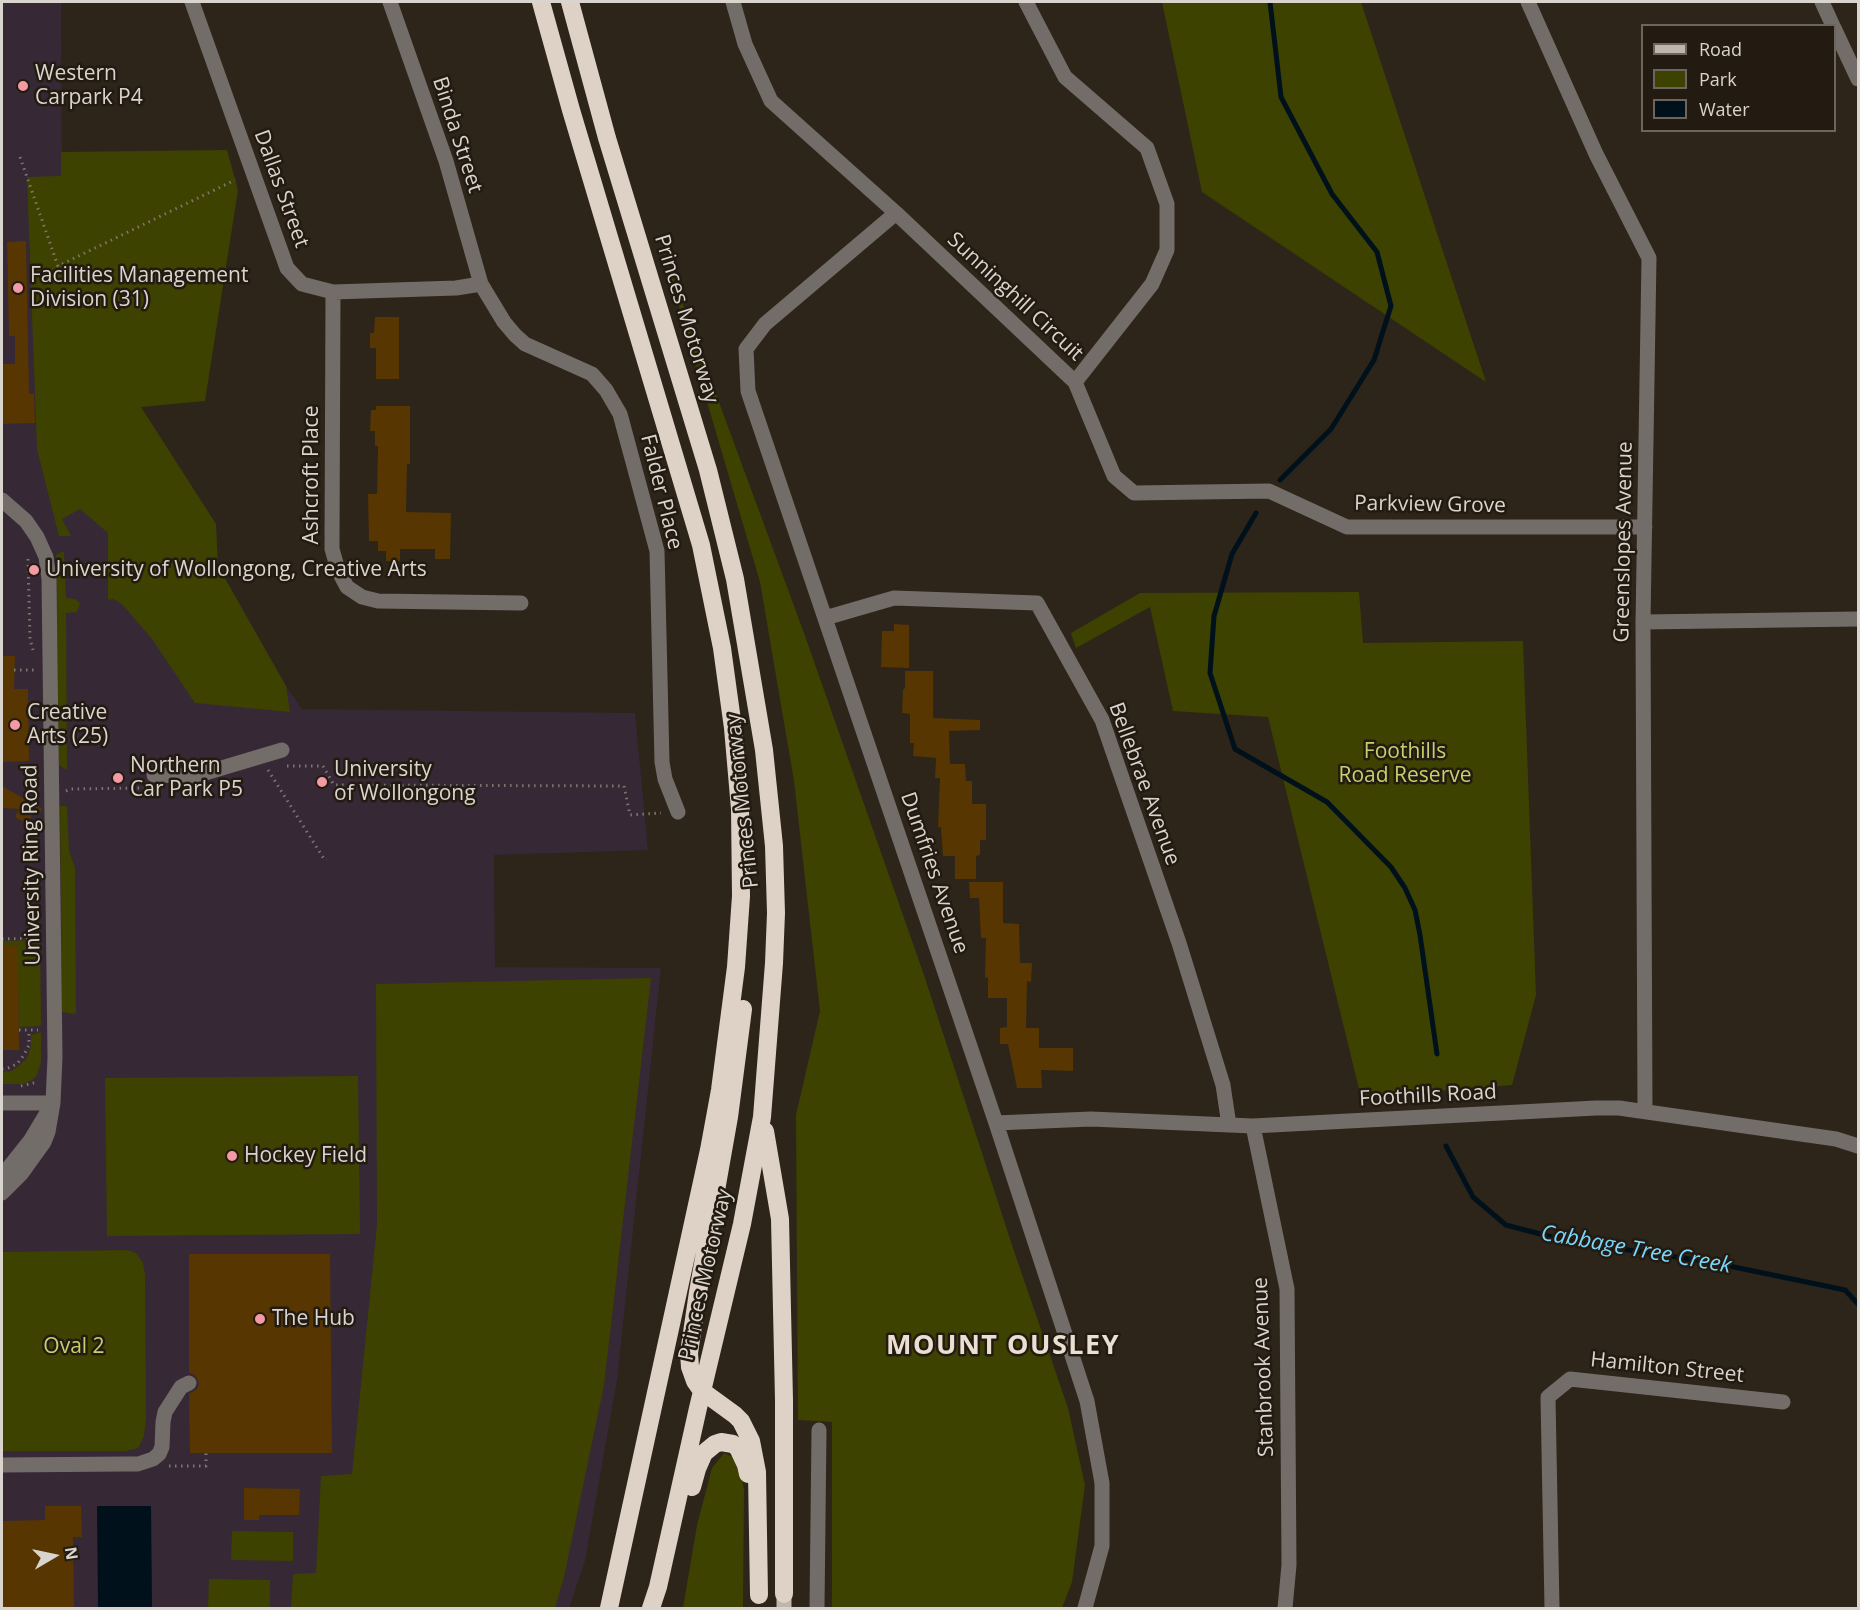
<!DOCTYPE html>
<html>
<head>
<meta charset="utf-8">
<style>
  body { margin:0 }
  #map { position:relative; width:1860px; height:1610px; overflow:hidden; background:#2d241a; font-family:"Open Sans",sans-serif }
  canvas { display:block }
  .frame { position:absolute; inset:0; border:3px solid #d9d4cd; pointer-events:none }
  .legend { position:absolute; left:1641px; top:24px; width:195px; height:108px; box-sizing:border-box; background:#231b11; border:2px solid #6c655c; margin:0; padding:8px 10px; list-style:none; font-size:18px; color:#d9d4cd }
  .legend li { display:flex; align-items:center; gap:12px; height:30px }
  .legend b { width:30px; border:2px solid #6c655c }
  .north { position:absolute; left:24px; top:1526px; width:60px; height:60px; -webkit-text-stroke:4px #231b11; paint-order:stroke; rotate:81deg; font-size:16px; font-weight:700; line-height:24px; text-align:center; color:#d9d4cd }
  .north::after { content:''; display:block; margin:auto; width:21px; height:27px; background:#d9d4cd; clip-path:polygon(50% 0,100% 100%,50% 72%,0 100%) }
</style>
</head>
<body>
<div id="map">
<canvas width="1860" height="1610"></canvas>
<div class="frame"></div>
<ul class="legend">
<li><b style="height:8px;background:#c0b5ab"></b>Road</li>
<li><b style="height:16px;background:#3d4200"></b>Park</li>
<li><b style="height:16px;background:#00111b"></b>Water</li>
</ul>
<div class="north">N</div>
</div>
<script>
const ctx = document.querySelector('canvas').getContext('2d');
ctx.lineJoin = 'round';
function paint(path, color) { ctx.fillStyle = color; ctx.fill(path, 'evenodd'); }
const shape = rows => new Path2D(rows.map(r => 'M' + r).join(''));
function trace(path, color, width, dash) { ctx.strokeStyle = color; ctx.lineWidth = width; ctx.lineCap = dash ? 'butt' : 'round'; ctx.setLineDash(dash || []); ctx.stroke(path); }
function label(font, color, halo, rows, align = 'center') {
  ctx.font = font + ' "Open Sans",sans-serif'; ctx.lineWidth = 5; ctx.setLineDash([]); ctx.textBaseline = 'middle'; ctx.strokeStyle = halo; ctx.fillStyle = color; for (const [text, x, y, turn = 0] of rows) {
    ctx.save(); ctx.translate(x, y); ctx.rotate((+turn || 0) * Math.PI / 180); ctx.textAlign = isNaN(turn) ? turn : align; if (halo) ctx.strokeText(text, 0, 0); ctx.fillText(text, 0, 0); ctx.restore();
  }
}
paint(shape([
  [2,2,61,2,62,176,70,407,216,524,218,566,286,686,302,709,635,713,648,850,494,855,495,967,661,968,617,1380,585,1561,569,1608,2,1608]
]), '#362835');
paint(shape([
  [1162,2,1361,2,1486,382,1202,192],
  [227,150,238,190,205,401,141,407,216,524,218,566,286,686,290,712,195,703,152,639,122,604,113,599,108,600,108,533,80,509,62,519,71,536,59,536,37,449,27,177,61,176,61,152],
  [660,242,804,633,924,975,1013,1248,1068,1408,1085,1485,1072,1582,1062,1608,832,1608,832,1422,798,1420,796,1115,820,1011,794,781,760,582],
  [64,551,66,598,75,599,80,603,77,612,66,613,67,770,59,765,56,555],
  [1359,592,1363,643,1523,641,1536,995,1512,1085,1361,1097,1268,717,1173,711,1150,607,1076,648,1071,633,1140,593],
  [60,806,67,806,69,851,75,868,76,1014,62,1012],
  [40,940,41,1026,19,1027,17,946,2,946,2,941],
  [651,978,604,1385,564,1577,555,1608,291,1608,293,1574,316,1573,321,1476,352,1474,377,1225,376,984],
  [41,1032,41,1062,37,1075,32,1080,23,1084,2,1084,2,1072,11,1071,20,1065,27,1058,31,1046,31,1035],
  [358,1076,360,1234,107,1236,105,1078],
  [127,1250,136,1253,143,1263,145,1275,146,1418,144,1436,138,1448,126,1451,2,1451,2,1252],
  [724,1453,733,1457,739,1467,744,1489,743,1608,683,1608,697,1525,712,1468],
  [232,1531,293,1532,293,1561,231,1560],
  [209,1579,270,1580,270,1608,208,1608]
]), '#3d4200');
paint(shape([
  [97,1506,151,1506,152,1608,98,1608]
]), '#00111b');
trace(shape([
  [1270,2,1281,97,1332,194,1377,252,1391,306,1374,360,1331,429,1280,480],
  [1256,513,1232,554,1214,616,1210,673,1235,749,1327,802,1391,867,1405,888,1415,910,1420,935,1437,1054],
  [1446,1146,1473,1197,1506,1225,1567,1241,1710,1262,1845,1290,1858,1304]
]), '#00111b', 5);
paint(shape([
  [26,241,29,394,34,394,35,423,2,424,2,364,15,364,15,336,9,336,7,242],
  [375,317,399,317,399,379,376,379,376,348,370,348,370,333,374,333],
  [376,406,410,406,410,464,407,464,406,512,451,513,450,559,435,559,435,549,400,549,400,561,386,561,386,551,378,551,378,541,369,541,368,494,377,494,378,446,375,446,375,431,370,431,371,410,376,410],
  [894,624,909,625,909,668,881,667,882,631,894,631],
  [2,656,15,656,14,689,28,689,29,761,2,762],
  [905,671,933,671,933,718,980,720,980,730,949,731,950,764,965,764,966,781,972,781,972,804,986,804,986,840,980,840,980,855,976,856,976,879,955,879,955,856,943,856,941,827,938,827,940,778,935,778,936,758,913,756,914,743,910,743,910,714,902,713,903,690,905,688],
  [2,786,42,809,42,811,35,810,27,824,15,817,19,809,2,808],
  [969,882,1003,882,1003,923,1019,924,1020,963,1032,963,1031,982,1027,981,1026,1028,1039,1028,1039,1048,1073,1048,1073,1071,1041,1070,1042,1088,1017,1088,1008,1044,1000,1044,1000,1028,1007,1027,1007,998,988,998,988,977,985,978,986,938,981,938,979,898,970,898],
  [2,946,18,946,19,1050,2,1050],
  [189,1254,330,1254,332,1453,190,1453,189,1394,197,1389,199,1383,195,1375,189,1373],
  [244,1488,300,1489,299,1515,259,1515,259,1520,244,1520],
  [45,1506,81,1506,82,1537,73,1537,74,1608,2,1608,2,1521,45,1520]
]), '#573602');
trace(shape([
  [20,157,58,266,235,180],
  [28,559,30,639,33,650],
  [14,670,35,670],
  [287,766,323,766,334,785,624,786,630,815,661,813],
  [268,770,324,859,327,859],
  [66,791,71,789,146,788],
  [2,939,37,938],
  [19,1030,38,1030],
  [2,1069,8,1068,17,1064,24,1055,29,1045,29,1030],
  [21,1086,38,1082],
  [169,1466,206,1466,206,1453]
]), '#7e776e', 3, [1.5, 4.5]);
trace(shape([
  [192,2,287,268,302,284,333,292,456,288,481,284],
  [390,2,446,161,481,284,504,322,515,335,525,344,592,374,606,390,620,414,657,551,662,762,665,779,678,812],
  [733,2,745,44,771,101,896,213,1075,382,1114,476,1134,493,1269,491,1347,527,1645,527],
  [1026,2,1065,77,1147,148,1167,204,1167,250,1152,284,1075,382],
  [1528,2,1596,154,1649,258,1643,622,1645,1111],
  [1822,2,1833,26],
  [1834,28,1858,79],
  [896,213,765,324,746,349,748,391,996,1123,1087,1401,1102,1483,1102,1546,1085,1608],
  [333,292,332,549,338,570,347,587,362,597,378,601,521,603],
  [2,500,26,521,37,537,46,557,49,579,55,1057,53,1103,48,1132,44,1142,21,1174,2,1193],
  [825,618,894,598,1037,603,1102,720,1179,943,1223,1085,1229,1125],
  [1643,622,1858,619],
  [154,775,195,776,282,750],
  [2,1103,53,1103],
  [996,1123,1091,1119,1253,1126,1596,1108,1619,1108,1836,1139,1858,1146],
  [1253,1126,1287,1289,1289,1565,1285,1608],
  [2,1176,30,1141,48,1111],
  [2,1465,127,1464,138,1464,153,1459,159,1454,162,1447,163,1422,165,1412,181,1387,189,1383],
  [817,1608,819,1430],
  [1552,1608,1548,1397,1570,1379,1783,1402]
]), '#726d68', 15);
trace(shape([
  [784,1608,784,1594]
]), '#c0b5ab', 15);
trace(shape([
  [541,2,571,110,701,545,722,648,733,728,740,809,741,896,736,967,720,1090,709,1150,609,1608],
  [570,2,607,138,708,470,735,579,764,750,774,846,776,913,774,963,762,1117,742,1224,698,1408,658,1587,651,1608],
  [743,1009,729,1117,698,1292,689,1353,690,1367,695,1381,702,1391,735,1415,741,1421,751,1441,757,1472,759,1595],
  [765,1131,780,1219,784,1400,784,1594],
  [692,1487,697,1469,704,1453,715,1444,721,1442,733,1444,738,1448,746,1465,748,1474]
]), '#ded1c5', 18);
for (const [x, y, r, color] of [
  [23,86,6,"#f49aa4"],
  [18,288,6,"#f49aa4"],
  [34,570,6,"#f49aa4"],
  [15,725,6,"#f49aa4"],
  [118,778,6,"#f49aa4"],
  [322,782,6,"#f49aa4"],
  [232,1156,6,"#f49aa4"],
  [260,1319,6,"#f49aa4"]
]) { const dot = new Path2D(); dot.arc(x, y, r, 0, 2 * Math.PI); ctx.fillStyle = color; ctx.fill(dot); trace(dot, '#231b11', 2); }
label('21px', '#d9d4cd', '#231b11', [
  ["Western",35,74],
  ["Carpark P4",35,98],
  ["Facilities Management",30,276],
  ["Division (31)",30,300],
  ["University of Wollongong, Creative Arts",46,570],
  ["Creative",27,713],
  ["Arts (25)",27,737],
  ["Northern",130,766],
  ["Car Park P5",130,790],
  ["University",334,770],
  ["of Wollongong",334,794],
  ["Hockey Field",244,1156],
  ["The Hub",272,1319]
], 'left');
label('21px', '#d9d4cd', '#231b11', [
  ["Binda Street",457,135,72],
  ["Dallas Street",281,189,70],
  ["Sunninghill Circuit",1015,297,43],
  ["Princes Motorway",686,319,73],
  ["Ashcroft Place",312,475,-90],
  ["Falder Place",661,492,76],
  ["Parkview Grove",1430,505,1],
  ["Greenslopes Avenue",1624,542,-89],
  ["Bellebrae Avenue",1144,784,70],
  ["Princes Motorway",743,801,-96],
  ["University Ring Road",32,865,-91],
  ["Dumfries Avenue",934,873,71],
  ["Foothills Road",1428,1096,-3],
  ["Princes Motorway",706,1275,-77],
  ["Stanbrook Avenue",1264,1367,-92],
  ["Hamilton Street",1667,1368,6]
]);
label('21px', '#c4d06b', '#231b11', [
  ["Foothills",1405,752],
  ["Road Reserve",1405,776],
  ["Oval 2",74,1347]
]);
label('italic 22px', '#7ad7fb', '#231b11', [
  ["Cabbage Tree Creek",1636,1250,10]
]);
ctx.letterSpacing = '1.5px';
label('bold 27px', '#eadfd1', '#231b11', [
  ["MOUNT OUSLEY",1003,1346]
]);
ctx.letterSpacing = '0px';
</script>
</body>
</html>
